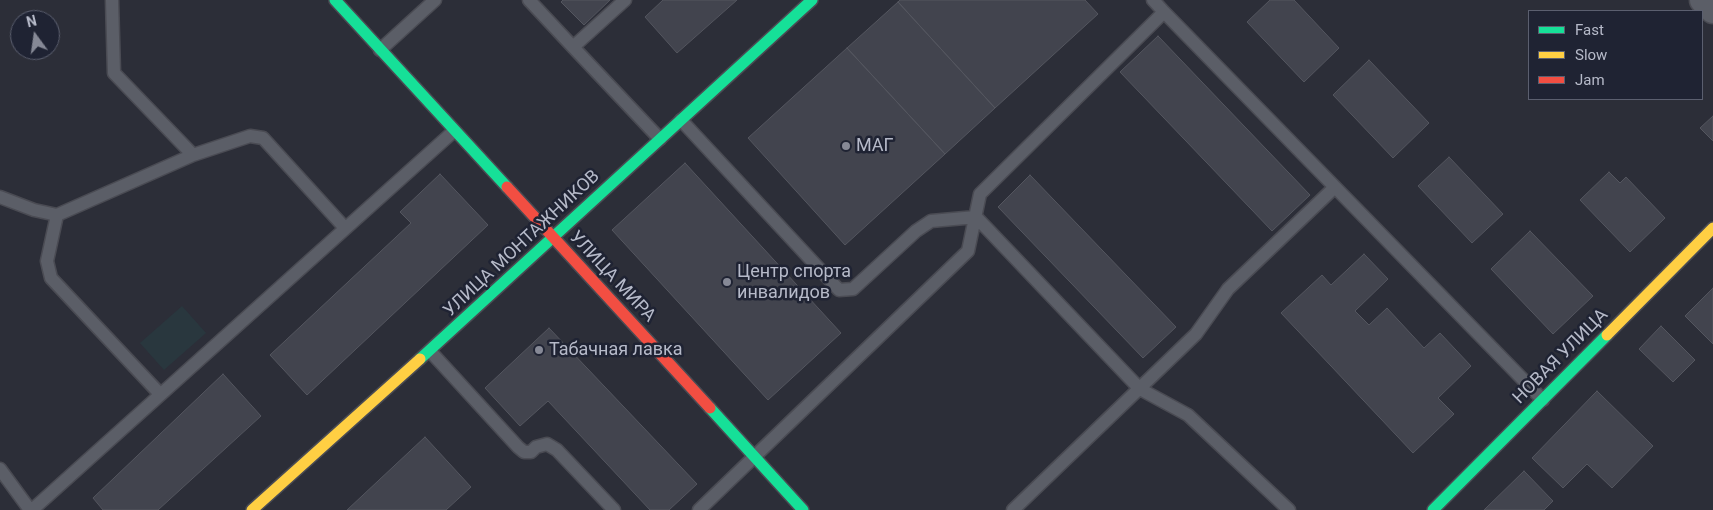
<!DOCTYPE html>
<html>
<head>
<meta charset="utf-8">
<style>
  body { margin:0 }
  #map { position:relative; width:1713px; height:510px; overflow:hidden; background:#2c2e38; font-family:Roboto,sans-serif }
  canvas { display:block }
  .legend { position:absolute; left:1528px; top:10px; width:175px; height:90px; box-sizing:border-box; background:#1f2333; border:1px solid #5b5f6f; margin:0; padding:6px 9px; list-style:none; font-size:15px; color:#b6bac9 }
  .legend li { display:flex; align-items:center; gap:10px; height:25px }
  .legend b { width:25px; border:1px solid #5b5f6f }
  .north { position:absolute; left:10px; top:10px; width:50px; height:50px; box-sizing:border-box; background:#1f2333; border:1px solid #5b5f6f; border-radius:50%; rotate:346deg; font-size:14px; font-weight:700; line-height:20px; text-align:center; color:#b6bac9 }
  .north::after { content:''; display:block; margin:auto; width:18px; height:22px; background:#868996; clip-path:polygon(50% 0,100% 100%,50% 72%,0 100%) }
</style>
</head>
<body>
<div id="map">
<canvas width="1713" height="510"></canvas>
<ul class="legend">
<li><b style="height:6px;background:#16e098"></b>Fast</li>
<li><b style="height:6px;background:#ffcf43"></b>Slow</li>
<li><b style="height:6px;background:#f24e42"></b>Jam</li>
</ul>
<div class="north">N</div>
</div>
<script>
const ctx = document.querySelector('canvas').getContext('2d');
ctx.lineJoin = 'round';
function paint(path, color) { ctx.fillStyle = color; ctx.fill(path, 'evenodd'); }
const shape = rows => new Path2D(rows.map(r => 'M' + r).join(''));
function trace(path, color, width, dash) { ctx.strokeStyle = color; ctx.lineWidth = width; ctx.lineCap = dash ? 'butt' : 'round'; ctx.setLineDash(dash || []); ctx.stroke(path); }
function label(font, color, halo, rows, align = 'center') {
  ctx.font = font + ' Roboto,sans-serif'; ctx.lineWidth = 5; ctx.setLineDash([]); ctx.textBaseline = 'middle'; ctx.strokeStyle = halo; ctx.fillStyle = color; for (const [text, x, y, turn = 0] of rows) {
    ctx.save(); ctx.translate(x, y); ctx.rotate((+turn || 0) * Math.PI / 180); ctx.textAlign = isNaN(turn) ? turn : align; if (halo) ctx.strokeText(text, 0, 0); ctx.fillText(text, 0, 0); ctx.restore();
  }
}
paint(shape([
  [182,306,206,333,164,370,140,343]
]), '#29373e');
const building = shape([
  [563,0,610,0,584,25,561,2,563,0],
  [663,0,737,0,677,53,645,17,663,0],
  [900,0,1085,0,1098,14,995,108,898,2,900,0],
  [1270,0,1294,0,1339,48,1304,82,1247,22,1270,0],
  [898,2,995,108,945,154,847,48,898,2],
  [1158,36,1310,195,1272,231,1120,72,1158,36],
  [847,48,945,154,845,245,748,138,847,48],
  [1369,60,1429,123,1393,158,1333,95,1369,60],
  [1713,116,1713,141,1700,128,1713,116],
  [1449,157,1503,214,1472,243,1418,186,1449,157],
  [685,163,841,333,768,400,612,230,685,163],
  [1609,172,1620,183,1626,177,1665,218,1630,252,1580,200,1609,172],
  [440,174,488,225,307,395,270,355,411,223,400,212,440,174],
  [1030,175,1176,327,1143,358,998,207,1030,175],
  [1530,231,1593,296,1553,334,1491,269,1530,231],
  [1364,254,1388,279,1355,311,1369,325,1387,308,1424,348,1440,333,1471,366,1438,398,1454,414,1413,453,1281,313,1322,275,1331,285,1364,254],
  [1713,288,1713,344,1685,316,1713,288],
  [1661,326,1695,360,1673,382,1639,349,1661,326],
  [549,328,697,484,669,510,650,510,548,401,520,426,485,388,549,328],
  [223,374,261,416,158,510,103,510,93,498,223,374],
  [1597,391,1653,446,1612,488,1587,464,1563,488,1532,458,1597,391],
  [425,437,471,487,446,510,347,510,425,437],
  [1524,471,1553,501,1544,510,1484,510,1524,471]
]);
paint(building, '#42444e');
trace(building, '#54565f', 1);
const lane = shape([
  [112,0,114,73,193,155,250,136,263,138,345,228],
  [529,0,573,47,625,0],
  [1164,12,1543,400],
  [573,47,660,139],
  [380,50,435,0],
  [681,120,839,290,853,289,916,231,931,221,976,217,1140,389,1188,415,1289,510],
  [0,197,34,210,57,215,193,155],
  [57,215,47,261,51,278,160,394],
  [430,351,518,447,524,452,531,452,536,447,547,444,557,450,614,510],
  [0,469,30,510],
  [32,510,454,131],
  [699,510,968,251,980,194,1164,12,1153,0],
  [1013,510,1196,334,1228,289,1335,187]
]);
const street = shape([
  [1703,0,1713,10]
]);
const fast = shape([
  [335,0,507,187],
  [420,359,812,0],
  [710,408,803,510],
  [1433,510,1607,335]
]);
const slow = shape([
  [1607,335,1713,228],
  [252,510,420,359]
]);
const jam = shape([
  [507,187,710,408]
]);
trace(lane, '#4a4b53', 15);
trace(street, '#4a4b53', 29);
trace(fast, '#4a4b53', 14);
trace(slow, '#4a4b53', 14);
trace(jam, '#4a4b53', 14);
trace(lane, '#5b5e67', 12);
trace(street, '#5b5e67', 26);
trace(fast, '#16e098', 11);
trace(slow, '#ffcf43', 11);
trace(jam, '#f24e42', 11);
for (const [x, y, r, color] of [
  [846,146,5,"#868996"],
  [727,282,5,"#868996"],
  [539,350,5,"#868996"]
]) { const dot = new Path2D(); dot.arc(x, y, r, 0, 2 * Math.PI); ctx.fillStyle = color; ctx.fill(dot); trace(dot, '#1f2333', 2); }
label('18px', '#b6bac9', '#1f2333', [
  ["МАГ",856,146],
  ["Центр спорта",737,272],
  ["инвалидов",737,293],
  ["Табачная лавка",549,350]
], 'left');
label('18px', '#b6bac9', '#1f2333', [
  ["УЛИЦА МОНТАЖНИКОВ",522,244,-43],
  ["УЛИЦА МИРА",612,277,47],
  ["НОВАЯ УЛИЦА",1561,357,-45]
]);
</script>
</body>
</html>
